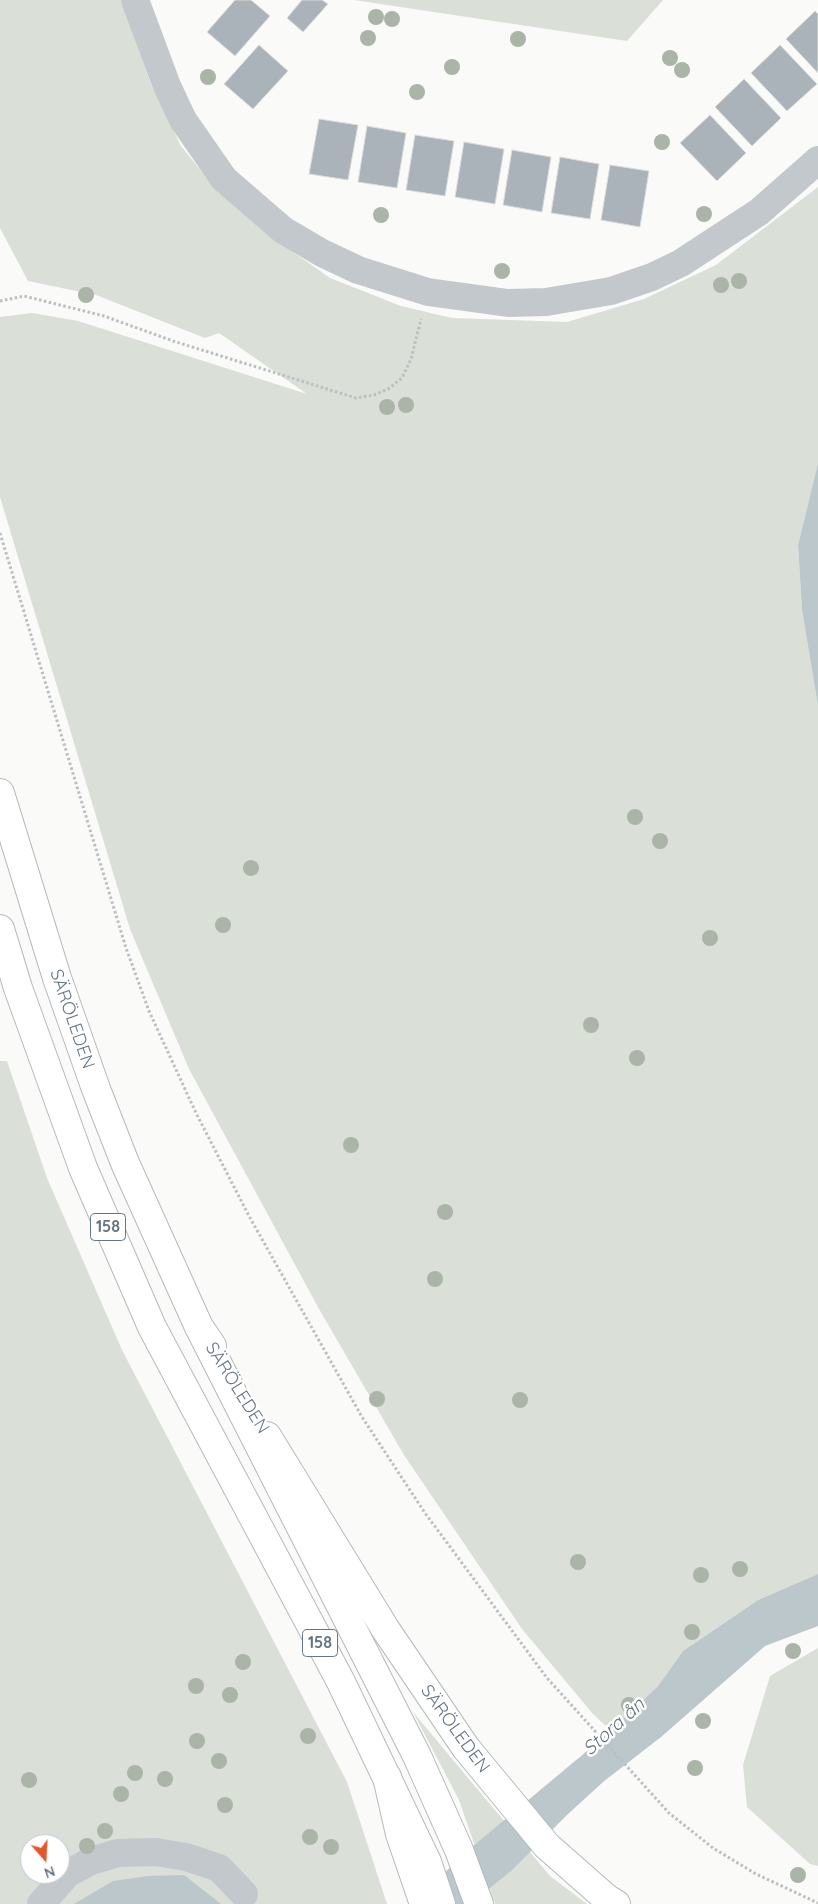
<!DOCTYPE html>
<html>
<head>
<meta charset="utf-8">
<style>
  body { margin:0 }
  #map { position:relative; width:818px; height:1904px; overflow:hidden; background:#fafaf8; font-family:Quicksand,sans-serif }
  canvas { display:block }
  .north { position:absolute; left:20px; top:1834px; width:50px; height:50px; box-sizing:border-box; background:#fff; border:1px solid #c1c8cd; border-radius:50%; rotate:161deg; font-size:14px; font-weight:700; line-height:20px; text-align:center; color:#657683 }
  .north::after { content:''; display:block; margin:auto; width:18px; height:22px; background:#e4572e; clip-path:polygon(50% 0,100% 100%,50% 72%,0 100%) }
</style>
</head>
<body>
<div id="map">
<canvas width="818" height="1904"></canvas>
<div class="north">N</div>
</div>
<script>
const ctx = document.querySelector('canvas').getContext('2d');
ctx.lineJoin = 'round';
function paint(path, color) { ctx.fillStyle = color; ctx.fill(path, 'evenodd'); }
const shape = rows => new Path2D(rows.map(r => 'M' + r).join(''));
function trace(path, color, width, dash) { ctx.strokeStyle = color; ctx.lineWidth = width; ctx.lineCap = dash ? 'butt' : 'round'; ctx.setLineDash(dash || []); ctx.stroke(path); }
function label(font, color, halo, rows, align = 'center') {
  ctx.font = font + ' Quicksand,sans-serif'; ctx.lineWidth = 5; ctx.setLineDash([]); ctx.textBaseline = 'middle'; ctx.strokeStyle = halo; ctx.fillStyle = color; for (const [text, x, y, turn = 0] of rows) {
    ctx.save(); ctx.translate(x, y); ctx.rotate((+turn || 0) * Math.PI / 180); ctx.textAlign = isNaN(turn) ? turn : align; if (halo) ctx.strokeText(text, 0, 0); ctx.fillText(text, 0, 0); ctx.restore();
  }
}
paint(shape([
  [0,0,121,0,152,87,181,146,218,192,272,237,330,278,401,306,452,318,567,322,644,299,716,265,818,187,818,463,798,545,802,610,818,706,818,1574,758,1600,683,1651,658,1686,611,1731,593,1714,522,1629,404,1455,319,1309,189,1069,130,929,0,497,0,317,32,313,78,321,307,394,219,333,205,338,96,295,28,281,0,228],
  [354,0,663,0,627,41],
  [0,1061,7,1061,47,1178,122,1350,347,1782,387,1904,0,1904],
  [30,1844,60,1844,60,1874,30,1874],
  [818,1648,818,1866,810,1864,747,1807,743,1765,770,1676],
  [413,1712,550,1876,587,1904,495,1904,459,1800]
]), '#dadfd7');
paint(shape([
  [818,463,818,706,802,610,798,545],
  [818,1574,818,1626,765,1646,661,1737,603,1782,567,1815,511,1871,470,1904,411,1904,472,1847,611,1731,658,1686,683,1651,758,1600],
  [184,1875,221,1904,74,1904,113,1881,148,1876]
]), '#bbc7cb');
const building = shape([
  [235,0,251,0,270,16,235,56,207,32,235,0],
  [302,0,322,0,328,4,303,32,287,18,302,0],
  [815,11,818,14,818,73,786,39,815,11],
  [259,45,288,71,253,109,224,84,259,45],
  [780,45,817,84,787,111,751,73,780,45],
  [744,79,781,118,752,146,715,107,744,79],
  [710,115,746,153,717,181,680,143,710,115],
  [319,119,358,125,348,180,309,174,319,119],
  [367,126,406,133,397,188,358,182,367,126],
  [415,135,454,141,445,196,406,190,415,135],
  [464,142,504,149,495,204,455,197,464,142],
  [512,150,551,157,542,212,503,205,512,150],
  [560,157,599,164,590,219,551,213,560,157],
  [610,165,649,171,640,227,601,220,610,165]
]);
paint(building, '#aab3b9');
trace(building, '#dcdcda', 1);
const major = shape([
  [0,793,57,978,96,1089,125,1163,199,1327,212,1346],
  [0,929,18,988,83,1168,152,1327,341,1682,427,1862,441,1904],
  [267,1436,386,1630,466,1748,547,1846,613,1904]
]);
const highway = shape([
  [199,1327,417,1756,459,1850,479,1904],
  [387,1777,400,1834,424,1904],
  [604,1897,616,1904]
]);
trace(major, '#b5babe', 30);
trace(highway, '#b4b9bd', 30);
trace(shape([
  [0,301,24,296,104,316,173,341,356,398,374,395,388,389,402,378,411,359,421,319],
  [0,533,126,948,149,1011,196,1113,249,1216,362,1417,425,1513,547,1678,669,1813,713,1848,756,1874,818,1903]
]), '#bbbfc2', 3, [2.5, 2.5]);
trace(shape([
  [135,0,167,86,183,120,224,179,283,230,322,253,358,270,428,292,508,303,546,302,611,291,652,277,681,263,759,212,818,160],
  [41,1904,67,1874,91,1861,118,1853,156,1852,186,1857,219,1868,244,1894]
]), '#c3c8cc', 28);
trace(major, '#fff', 28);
trace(highway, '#fff', 28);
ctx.fillStyle = '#aab4a7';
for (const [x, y] of [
  [376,17],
  [392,19],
  [368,38],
  [518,39],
  [670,58],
  [452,67],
  [682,70],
  [208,77],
  [417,92],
  [662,142],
  [704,214],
  [381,215],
  [502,271],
  [739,281],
  [721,285],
  [86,295],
  [406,405],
  [387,407],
  [635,817],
  [660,841],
  [251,868],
  [223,925],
  [710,938],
  [591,1025],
  [637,1058],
  [351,1145],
  [445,1212],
  [435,1279],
  [377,1399],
  [520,1400],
  [578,1562],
  [740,1569],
  [701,1575],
  [692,1632],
  [793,1651],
  [243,1662],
  [196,1686],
  [230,1695],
  [629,1705],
  [703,1721],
  [308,1736],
  [197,1741],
  [219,1761],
  [695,1768],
  [135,1773],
  [165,1779],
  [29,1780],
  [121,1794],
  [225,1805],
  [105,1831],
  [310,1837],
  [87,1846],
  [331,1847],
  [798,1875]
]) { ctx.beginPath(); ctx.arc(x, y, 8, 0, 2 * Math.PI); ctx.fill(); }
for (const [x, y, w] of [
  [108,1227,35],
  [320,1643,35]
]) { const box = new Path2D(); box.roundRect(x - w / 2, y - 13.5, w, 27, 4); ctx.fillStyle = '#fff'; ctx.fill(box); trace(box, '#657683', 1); }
label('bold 16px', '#657683', null, [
  ["158",108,1227],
  ["158",320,1643]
]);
label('18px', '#657683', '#fff', [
  ["SÄRÖLEDEN",72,1019,71],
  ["SÄRÖLEDEN",237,1388,58],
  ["SÄRÖLEDEN",455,1729,54]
]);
label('italic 19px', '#60757c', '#fff', [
  ["Stora ån",614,1727,-42]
]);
</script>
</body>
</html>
